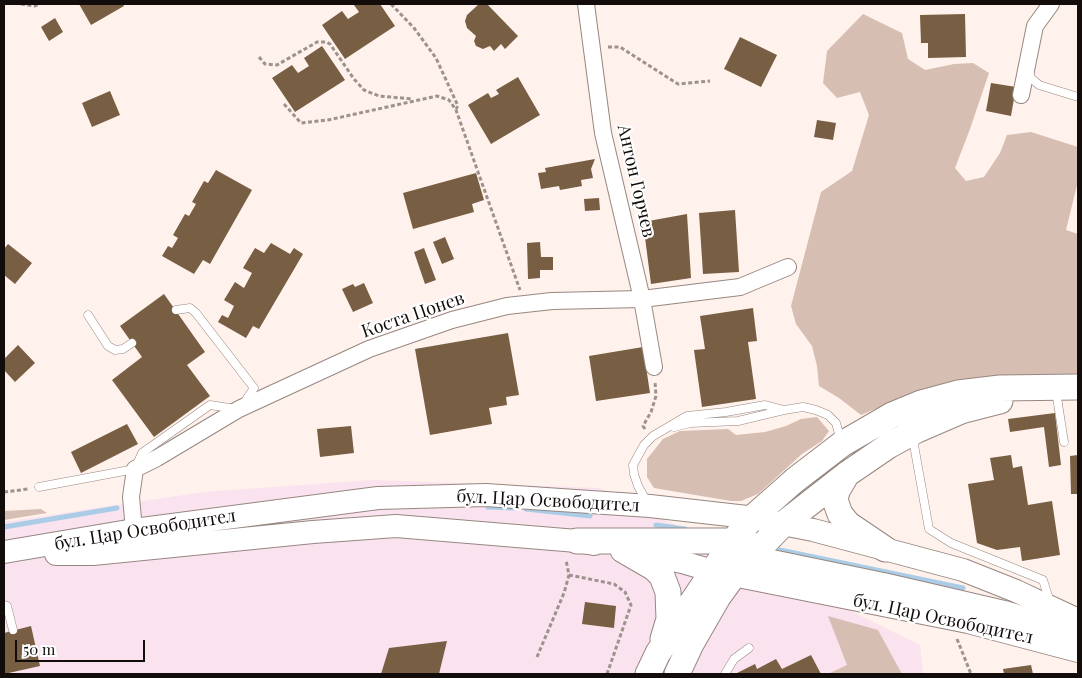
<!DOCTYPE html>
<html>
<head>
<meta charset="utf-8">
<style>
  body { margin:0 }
  #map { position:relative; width:1082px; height:678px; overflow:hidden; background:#fff1eb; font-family:"Playfair Display",serif }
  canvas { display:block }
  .frame { position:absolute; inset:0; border:5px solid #120c0a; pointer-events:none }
  .scale { position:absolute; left:15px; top:640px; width:130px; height:22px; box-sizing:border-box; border:2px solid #120c0a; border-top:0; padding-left:6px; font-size:15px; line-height:18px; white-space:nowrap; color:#120c0a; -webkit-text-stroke:4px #fff; paint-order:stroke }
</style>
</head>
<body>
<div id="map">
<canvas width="1082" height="678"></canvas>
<div class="frame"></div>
<div class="scale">50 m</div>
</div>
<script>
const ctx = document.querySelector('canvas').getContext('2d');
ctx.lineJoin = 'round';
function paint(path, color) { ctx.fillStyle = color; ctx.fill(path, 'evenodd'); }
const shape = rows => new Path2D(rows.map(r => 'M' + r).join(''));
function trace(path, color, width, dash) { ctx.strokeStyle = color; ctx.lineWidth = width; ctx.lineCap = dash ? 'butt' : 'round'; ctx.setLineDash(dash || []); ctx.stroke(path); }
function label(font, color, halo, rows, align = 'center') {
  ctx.font = font + ' "Playfair Display",serif'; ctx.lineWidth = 4.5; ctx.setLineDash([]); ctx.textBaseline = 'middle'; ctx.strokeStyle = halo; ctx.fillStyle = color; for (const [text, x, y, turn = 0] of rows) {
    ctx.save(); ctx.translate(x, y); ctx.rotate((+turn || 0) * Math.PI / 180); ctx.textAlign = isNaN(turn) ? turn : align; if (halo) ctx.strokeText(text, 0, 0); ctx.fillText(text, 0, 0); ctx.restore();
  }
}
paint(shape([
  [371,480,600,488,920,645,923,674,4,674,4,522,203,492]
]), '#fae3ee');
paint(shape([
  [863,14,902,33,908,59,925,70,954,64,973,63,989,73,970,129,955,168,966,181,984,177,1000,153,1007,135,1031,132,1078,147,1078,181,1066,230,1078,234,1078,379,904,397,861,415,839,398,819,386,817,366,812,346,796,324,791,306,821,192,852,171,869,115,860,92,837,98,823,83,827,51],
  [817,417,829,431,822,441,802,454,758,494,741,501,731,501,654,488,647,477,647,459,663,439,680,431,728,429,736,435,765,432,786,426,801,419],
  [41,509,47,513,4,520,4,511],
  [828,616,878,630,902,674,828,674,847,665]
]), '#d7beb3');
trace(shape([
  [488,507,515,508],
  [526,509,590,516],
  [656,525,685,529],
  [4,527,117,508],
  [780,550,963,588]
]), '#aacce7', 5);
paint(shape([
  [79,4,123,4,124,6,91,25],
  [356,4,380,4,395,26,345,59,322,25,342,11,348,19,359,12,354,5],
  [479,4,480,5,487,4,518,36,505,49,501,44,494,51,490,46,483,49,476,46,474,41,476,36,467,28,465,21,467,15],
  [965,14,966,57,928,58,928,43,921,43,920,15],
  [55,18,63,32,49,41,41,27],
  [740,37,777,55,761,87,724,69],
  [322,46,345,80,295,112,272,78,292,65,298,73,309,66,304,58],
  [518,77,540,115,491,144,468,105,488,93,491,98,499,94,496,90],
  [991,83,1016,87,1011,116,986,111],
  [110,91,120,115,92,127,82,103],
  [817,120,836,123,833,140,814,137],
  [595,159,591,169,593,178,581,180,582,186,560,190,559,186,541,189,538,173,546,172,545,168],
  [216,170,252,190,210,264,203,260,194,274,162,256,168,246,172,248,178,238,173,235,185,214,189,216,196,204,192,202,204,181,208,183],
  [476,173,484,200,472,204,474,212,413,229,403,193],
  [599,198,600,210,585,211,584,199],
  [735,210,739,272,703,274,699,213],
  [687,214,691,278,651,284,643,222],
  [445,237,454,259,442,264,433,242],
  [540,242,541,257,553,257,553,270,540,270,540,278,528,279,527,243],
  [271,243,290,254,294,248,303,254,259,329,253,326,246,338,218,322,222,315,228,318,234,306,224,300,235,282,244,288,252,273,243,268,255,248,264,253],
  [8,244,32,263,15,284,4,275,4,249],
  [424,248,436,280,425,284,414,252],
  [364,283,373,303,353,312,342,289,353,284,355,287],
  [164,294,205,352,187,365,210,396,154,437,112,380,142,357,120,326],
  [753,308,757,341,748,342,756,399,702,407,694,350,705,349,700,316],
  [508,333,519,395,506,397,507,405,489,408,492,424,430,435,415,349],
  [18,345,35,363,15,382,4,370,4,359],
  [643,347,650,393,596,401,589,356],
  [1055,413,1061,465,1049,467,1044,427,1010,432,1008,419],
  [127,424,138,444,81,473,71,452],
  [351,426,354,453,320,457,317,429],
  [1011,455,1013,468,1022,466,1028,505,1052,501,1060,555,1022,561,1020,547,997,550,977,543,968,484,994,480,990,458],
  [1078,455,1078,494,1071,494,1070,456],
  [585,602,616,606,614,628,582,624],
  [31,626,40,666,4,674,4,633],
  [447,641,439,674,381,674,389,648],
  [811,655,821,674,738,674,737,673,755,664,757,669,776,659,782,669],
  [1031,665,1033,674,1004,674,1003,669]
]), '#785e43');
const lane = shape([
  [1029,71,1031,78,1039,85,1078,97],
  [176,310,190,308,196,313,254,388,244,403],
  [88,315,108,346,115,350,123,349,132,343],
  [1056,391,1064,442],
  [674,427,690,423,738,421,784,410,803,407,816,410,828,415,836,423,841,441],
  [916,438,914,445,929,529,951,543,1043,580,1050,602],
  [39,487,135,469,142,453,210,405,236,409],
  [647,502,638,486,634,474,633,465,644,445,653,436,687,416,726,412,765,405,784,410],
  [4,605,7,606,13,630],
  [725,674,734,659,749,648]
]);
const street = shape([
  [586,4,603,133,642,299,654,367],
  [1021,95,1035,26,1051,4],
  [134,530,131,497,135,469,157,458,239,409,369,349,452,320,507,306,552,301,642,299,740,287,788,267]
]);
const secondary = shape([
  [630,551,682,562,713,571,968,622,1078,651],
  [4,552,134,530,378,498,486,495,650,506,747,517,813,530,963,570,1016,591,1078,620],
  [56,554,93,554,313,532,396,526,577,541,594,544]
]);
const primary = shape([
  [847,474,837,491,835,500,840,514,848,524,885,549],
  [577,541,733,541,744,537],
  [623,550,654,568,662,576,668,592,669,619,663,639],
  [738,560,750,558,885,586,1006,614,1078,636],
  [648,674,658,653,733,541,752,518,795,480,842,444,892,415,921,403,958,393,1000,388,1078,387],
  [677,674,691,644,718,597,734,575,783,524,847,474,888,446,917,430,961,411,1000,401]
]);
trace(lane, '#978780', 9);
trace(street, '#978780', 18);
trace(secondary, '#978780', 24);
trace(primary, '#978780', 27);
trace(shape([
  [21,4,35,6,39,4],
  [391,4,414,28,436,58,458,106,456,109],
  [608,47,620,47,678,84,710,81],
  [259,57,265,64,277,65,317,42,326,42,330,44,354,79,364,90,379,96,413,99],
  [284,104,301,123,328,120,437,96,449,100,456,110,520,290],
  [645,429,643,426,651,412,656,396,655,382],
  [4,492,28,489],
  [569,575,614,584,625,592,631,605,607,674],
  [957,639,971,674],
  [537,657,564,593,569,575,566,560]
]), '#9d928e', 3, [4, 2.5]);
trace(lane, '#fff', 8);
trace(street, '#fff', 16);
trace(secondary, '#fff', 22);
trace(primary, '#fff', 25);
label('18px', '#120c0a', '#fff', [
  ["Антон Горчев",636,181,77],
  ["Коста Цонев",413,315,-19],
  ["бул. Цар Освободител",548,501,3],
  ["бул. Цар Освободител",145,530,-9],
  ["бул. Цар Освободител",943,619,12]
]);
</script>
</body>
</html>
